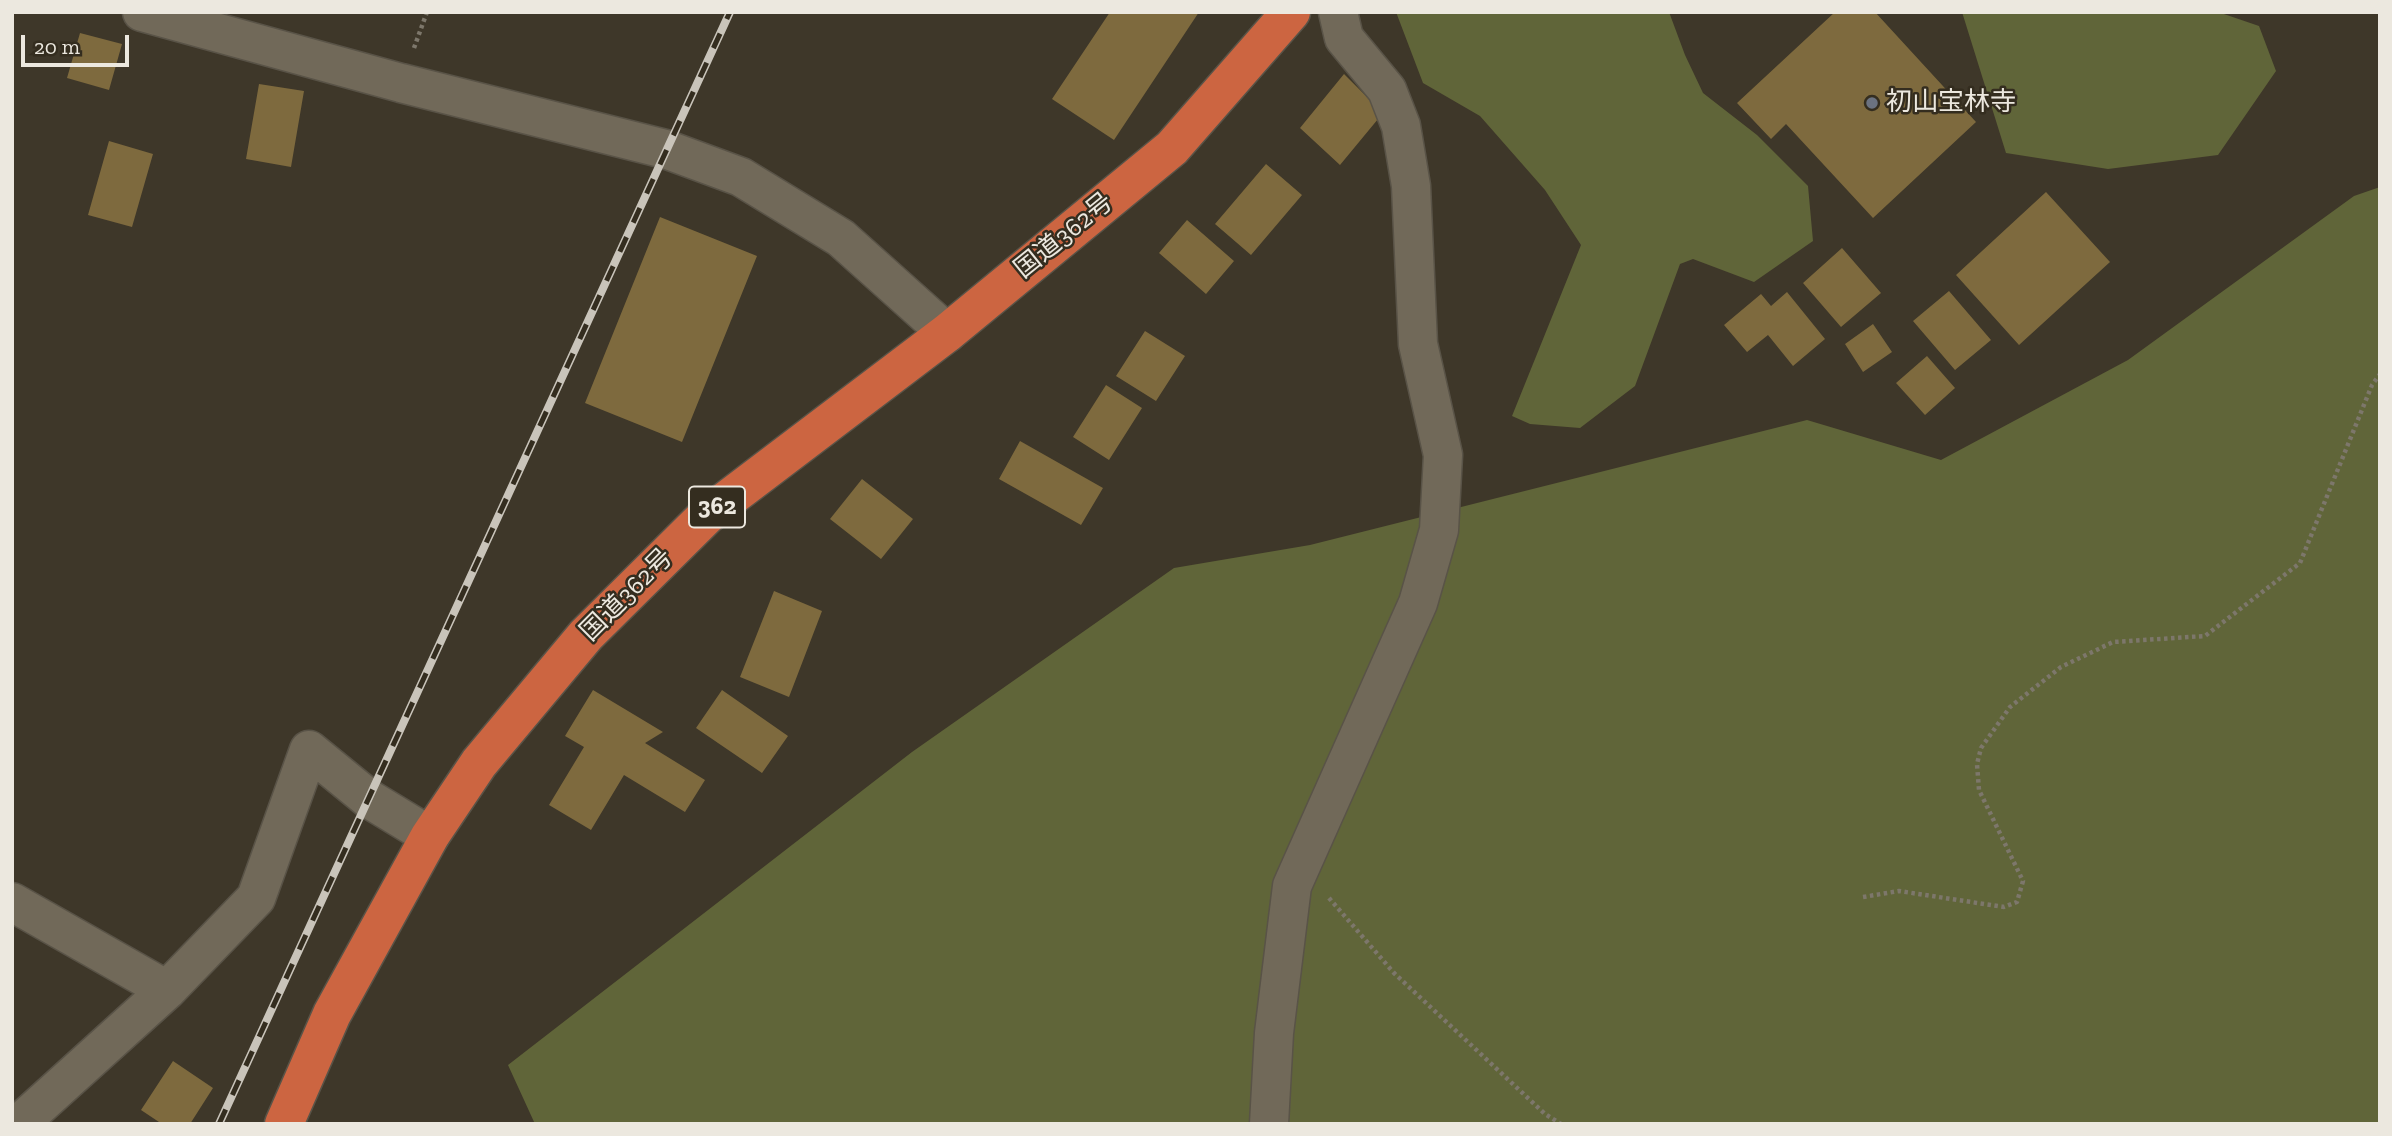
<!DOCTYPE html>
<html>
<head>
<meta charset="utf-8">
<style>
  body { margin:0 }
  #map { position:relative; width:2392px; height:1136px; overflow:hidden; background:#3e3729; font-family:"Zilla Slab",serif }
  canvas { display:block }
  .frame { position:absolute; inset:0; border:14px solid #ece8df; pointer-events:none }
  .scale { position:absolute; left:21px; top:35px; width:108px; height:32px; box-sizing:border-box; border:4px solid #ece8df; border-top:0; padding-left:9px; font-size:21px; line-height:24px; white-space:nowrap; color:#ece8df; -webkit-text-stroke:5px #342d1f; paint-order:stroke }
</style>
</head>
<body>
<div id="map">
<canvas width="2392" height="1136"></canvas>
<div class="frame"></div>
<div class="scale">20 m</div>
</div>
<script>
const ctx = document.querySelector('canvas').getContext('2d');
ctx.lineJoin = 'round';
function paint(path, color) { ctx.fillStyle = color; ctx.fill(path, 'evenodd'); }
const shape = rows => new Path2D(rows.map(r => 'M' + r).join(''));
function trace(path, color, width, dash) { ctx.strokeStyle = color; ctx.lineWidth = width; ctx.lineCap = dash ? 'butt' : 'round'; ctx.setLineDash(dash || []); ctx.stroke(path); }
function label(font, color, halo, rows, align = 'center') {
  ctx.font = font + ' "Zilla Slab","Noto Sans JP",serif'; ctx.lineWidth = 5; ctx.setLineDash([]); ctx.textBaseline = 'middle'; ctx.strokeStyle = halo; ctx.fillStyle = color; for (const [text, x, y, turn = 0] of rows) {
    ctx.save(); ctx.translate(x, y); ctx.rotate((+turn || 0) * Math.PI / 180); ctx.textAlign = isNaN(turn) ? turn : align; if (halo) ctx.strokeText(text, 0, 0); ctx.fillText(text, 0, 0); ctx.restore();
  }
}
paint(shape([
  [1396,12,1669,12,1685,55,1703,93,1757,135,1808,186,1813,241,1754,282,1693,259,1680,264,1635,386,1580,428,1530,424,1512,416,1581,245,1545,190,1480,116,1423,83],
  [1962,12,2218,12,2259,26,2276,71,2218,155,2108,169,2006,153],
  [2380,187,2380,1124,535,1124,508,1065,912,752,1174,568,1310,545,1807,420,1941,460,2128,360,2354,196]
]), '#606539');
paint(shape([
  [1110,12,1199,12,1114,140,1052,99],
  [1835,12,1875,12,1976,122,1873,218,1786,124,1771,139,1737,103],
  [80,33,122,44,109,90,67,78],
  [1344,74,1383,113,1340,165,1300,128],
  [259,84,304,91,291,167,246,159],
  [109,141,153,154,132,227,88,215],
  [1266,164,1302,195,1251,255,1215,224],
  [2046,192,2110,262,2019,345,1956,275],
  [660,217,757,256,682,442,585,403],
  [1187,220,1234,261,1206,294,1159,253],
  [1842,248,1881,293,1841,327,1803,283],
  [1949,291,1991,340,1955,370,1913,321],
  [1787,292,1825,339,1793,366,1768,335,1747,352,1724,325,1761,294,1771,306],
  [1873,324,1892,352,1863,372,1845,344],
  [1145,331,1185,356,1156,401,1116,376],
  [1927,356,1955,388,1925,415,1896,383],
  [1106,385,1142,408,1109,460,1073,437],
  [1020,441,1103,488,1081,525,999,479],
  [862,479,913,519,881,559,830,519],
  [774,591,822,611,789,697,740,677],
  [593,690,663,732,645,743,705,780,685,812,624,775,591,830,549,805,584,747,565,736],
  [722,690,788,736,762,773,696,728],
  [173,1061,213,1088,190,1124,162,1124,141,1110]
]), '#7e6a3e');
const minor = shape([
  [142,12,401,83,665,149,741,177,841,238,947,333],
  [12,902,167,990],
  [19,1124,167,990,256,898,309,750,369,799,430,836],
  [1269,1124,1274,1033,1292,886,1418,603,1439,530,1443,455,1418,344,1411,186,1401,126,1387,90,1344,38,1338,12]
]);
const highway = shape([
  [284,1124,332,1014,430,836,479,763,586,635,707,515,947,333,1172,148,1291,12]
]);
trace(minor, '#595347', 41);
trace(highway, '#595347', 41);
trace(shape([
  [414,48,427,12],
  [1863,897,1899,891,2004,907,2017,902,2023,881,1979,790,1977,764,1981,748,2010,707,2061,667,2113,642,2205,636,2300,563,2372,385,2380,374],
  [1329,898,1394,973,1545,1114,1561,1124]
]), '#7d776b', 4.5, [3.5, 3.5]);
trace(minor, '#716959', 38);
trace(highway, '#cc6541', 38);
const rail = shape([
  [219,1124,730,12]
]);
trace(rail, '#c9c4ba', 8);
trace(rail, '#342d1f', 5, [16]);
for (const [x, y, r, color] of [
  [1872,103,7,"#6b7280"]
]) { const dot = new Path2D(); dot.arc(x, y, r, 0, 2 * Math.PI); ctx.fillStyle = color; ctx.fill(dot); trace(dot, '#342d1f', 2.5); }
for (const [x, y, w] of [
  [717,507,56]
]) { const box = new Path2D(); box.roundRect(x - w / 2, y - 20.5, w, 41, 5); ctx.fillStyle = '#342d1f'; ctx.fill(box); trace(box, '#ece8df', 2); }
label('bold 24px', '#ece8df', null, [
  ["362",717,507]
]);
label('26px', '#ece8df', '#342d1f', [
  ["初山宝林寺",1886,103]
], 'left');
label('26px', '#ece8df', '#342d1f', [
  ["国道362号",1064,236,-39],
  ["国道362号",627,595,-45]
]);
</script>
</body>
</html>
